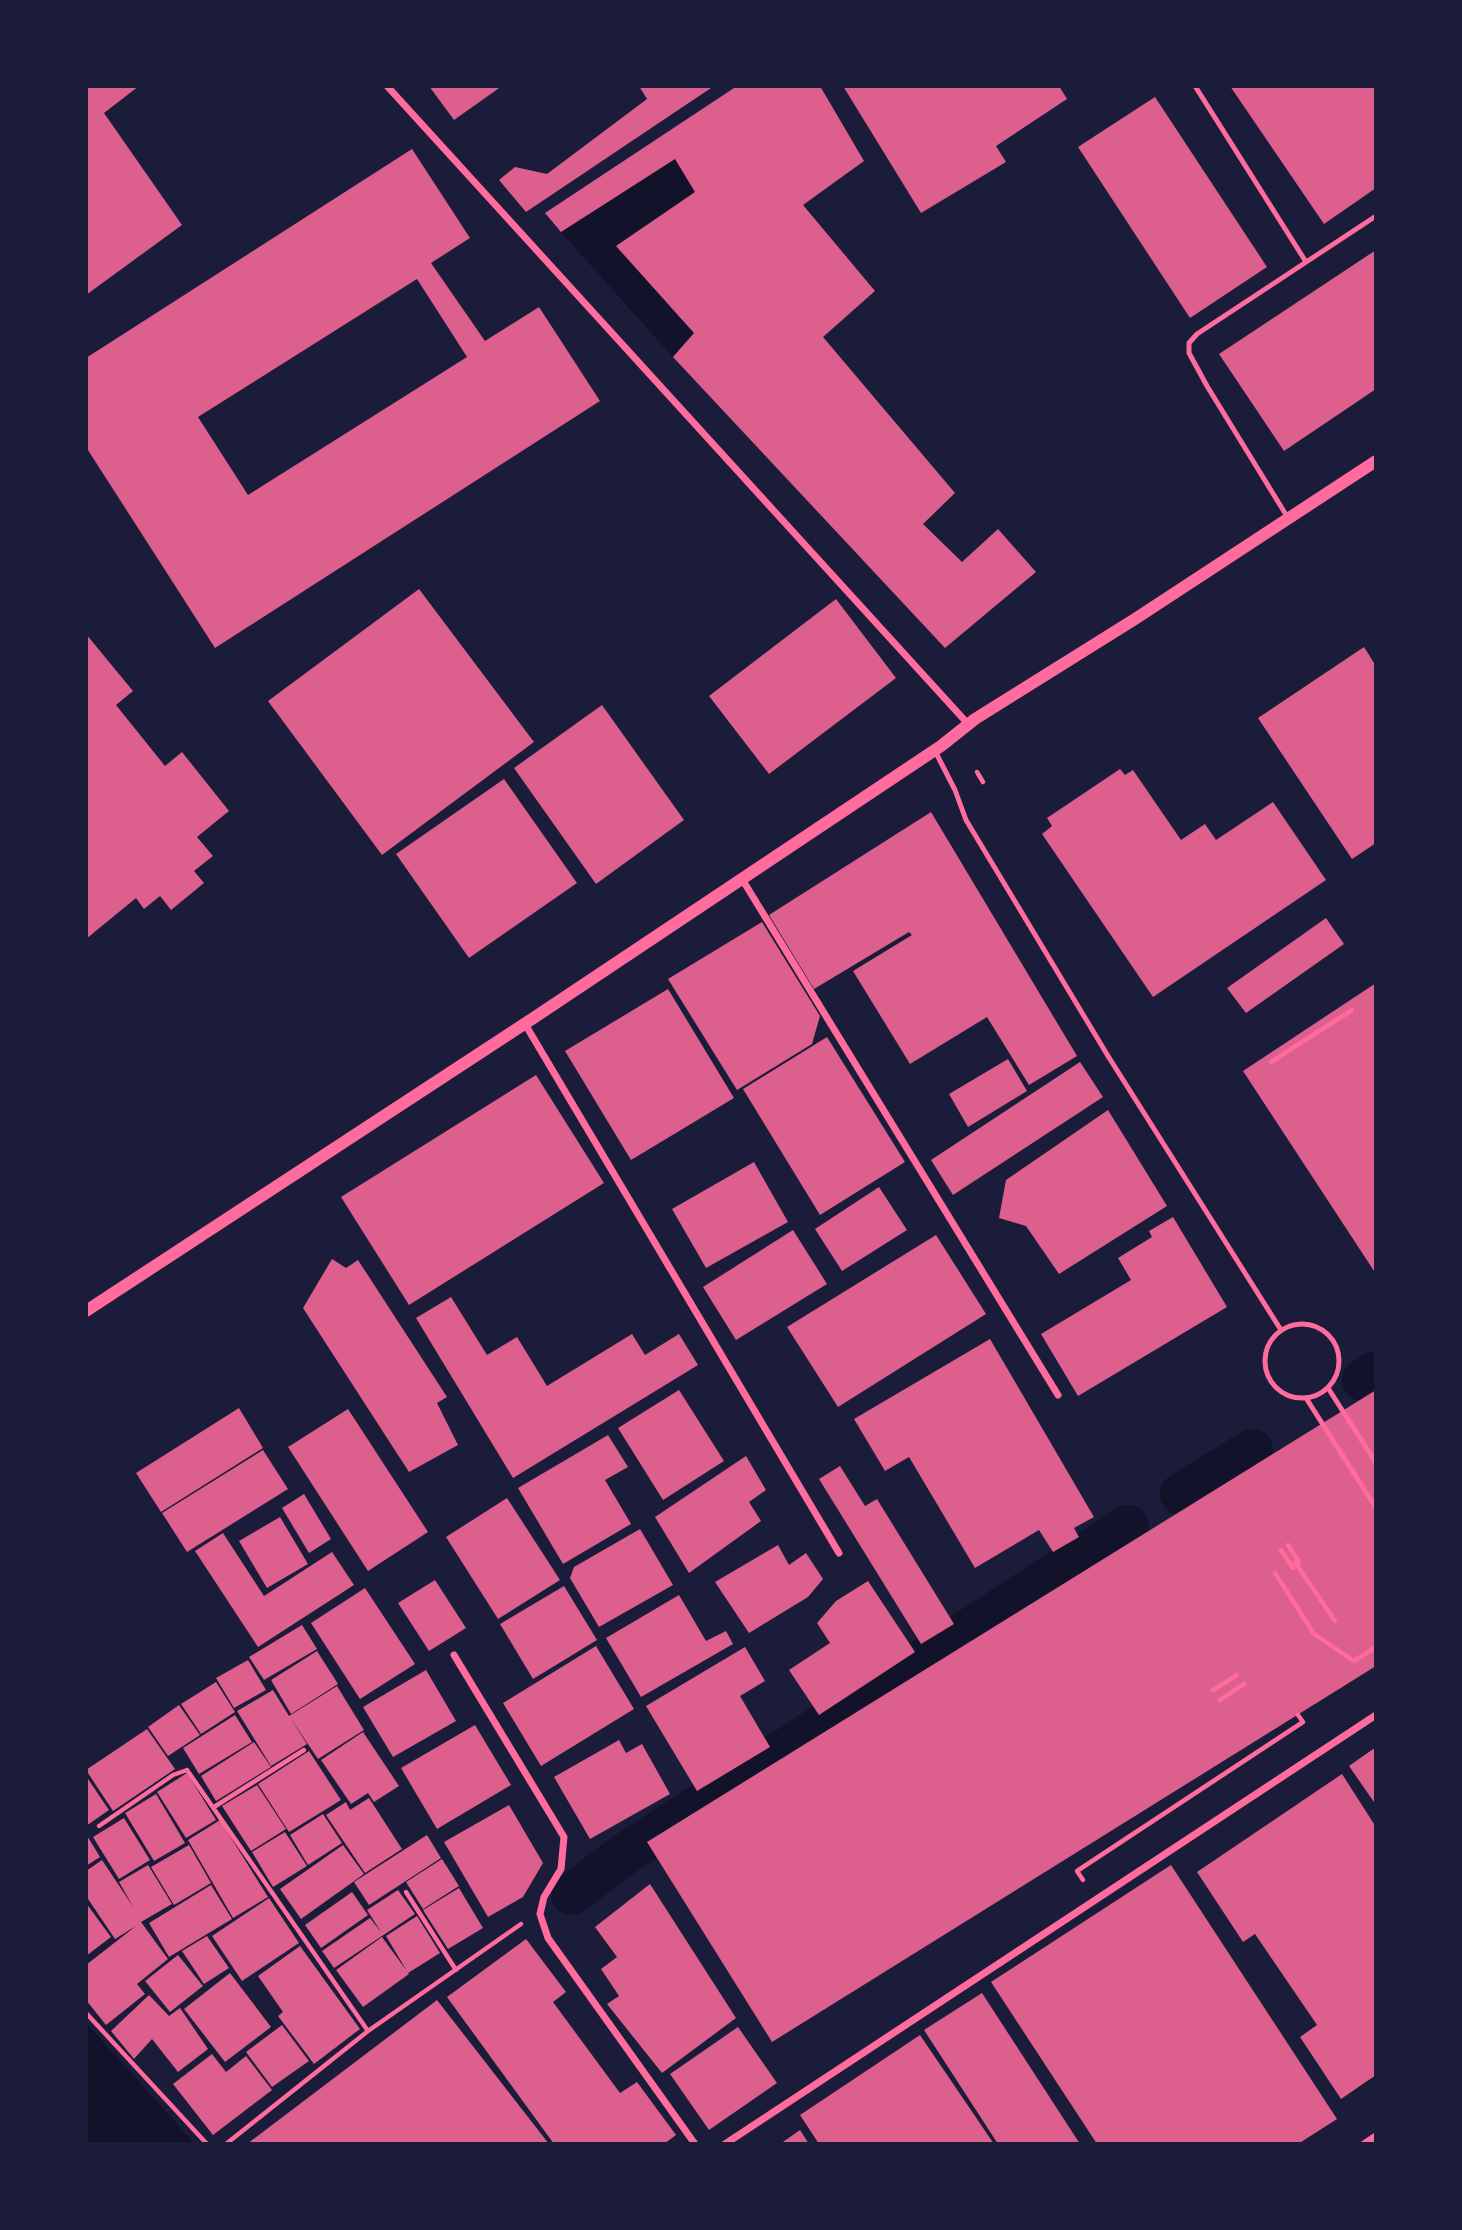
<!DOCTYPE html>
<html>
<head>
<meta charset="utf-8">
<style>
  body { margin:0 }
  #map { position:relative; width:1462px; height:2230px; overflow:hidden; background:#1b1b3a; font-family:"Asap Condensed",sans-serif }
  canvas { display:block }
  .frame { position:absolute; inset:0; border:88px solid #1b1b3a; pointer-events:none }
</style>
</head>
<body>
<div id="map">
<canvas width="1462" height="2230"></canvas>
<div class="frame"></div>
</div>
<script>
const ctx = document.querySelector('canvas').getContext('2d');
ctx.lineJoin = 'round';
function paint(path, color) { ctx.fillStyle = color; ctx.fill(path, 'evenodd'); }
const shape = rows => new Path2D(rows.map(r => 'M' + r).join(''));
function trace(path, color, width, dash) { ctx.strokeStyle = color; ctx.lineWidth = width; ctx.lineCap = dash ? 'butt' : 'round'; ctx.setLineDash(dash || []); ctx.stroke(path); }
paint(shape([
  [675,159,695,192,616,247,694,333,673,357,561,232],
  [86,2023,195,2144,86,2144]
]), '#12122b');
trace(shape([
  [1363,1380,1376,1372],
  [1181,1494,1252,1450],
  [572,1894,623,1855,1128,1526]
]), '#12122b', 42);
paint(shape([
  [86,86,139,86,104,113,182,225,86,295],
  [429,86,502,86,454,120],
  [639,86,714,86,526,212,499,180,515,167,547,174,647,99],
  [737,86,820,86,864,161,803,205,875,291,823,337,955,493,923,524,962,562,998,529,1036,572,945,648,673,357,694,333,616,246,695,192,675,159,561,232,545,213],
  [843,86,1059,86,1067,99,996,146,1006,162,921,213],
  [1230,86,1376,86,1376,188,1324,224],
  [1155,97,1267,267,1190,318,1078,147],
  [412,149,470,238,431,263,485,341,539,307,600,401,215,648,86,447,86,358],
  [417,279,467,357,248,495,198,417],
  [1376,250,1376,389,1284,451,1219,354],
  [419,589,534,742,382,855,268,701],
  [836,599,896,678,769,774,709,696],
  [86,634,133,691,116,705,165,766,182,752,229,811,197,837,213,856,194,871,204,883,171,910,160,896,144,909,136,898,86,939],
  [1364,647,1376,666,1376,843,1352,859,1258,718],
  [602,705,684,820,596,884,514,768],
  [1120,769,1125,775,1133,770,1181,840,1205,824,1216,840,1273,802,1326,880,1153,997,1042,834,1052,826,1047,818],
  [504,779,577,883,469,958,396,854],
  [931,812,1077,1056,1029,1085,987,1017,910,1064,853,971,912,935,909,932,814,989,769,915],
  [1326,918,1344,944,1246,1013,1227,988],
  [762,922,820,1016,812,1044,737,1090,668,979],
  [1376,983,1376,1274,1243,1071],
  [668,989,734,1098,631,1160,565,1051],
  [827,1037,905,1162,820,1215,743,1089],
  [1008,1059,1027,1091,968,1127,949,1094],
  [1080,1062,1103,1097,953,1195,931,1160],
  [536,1075,604,1183,409,1305,341,1197],
  [1108,1110,1167,1206,1059,1274,1026,1226,999,1218,1006,1180],
  [754,1162,788,1222,706,1268,672,1209],
  [879,1187,907,1230,842,1271,815,1229],
  [1173,1217,1227,1307,1078,1396,1041,1334,1131,1280,1118,1258,1152,1237,1149,1231],
  [793,1230,827,1284,736,1340,703,1287],
  [936,1235,986,1314,838,1407,787,1327],
  [332,1259,346,1268,358,1260,447,1397,437,1403,458,1445,409,1472,303,1308],
  [451,1297,487,1355,517,1337,547,1386,632,1334,645,1355,679,1334,698,1365,513,1478,416,1318],
  [990,1339,1094,1517,1074,1528,1079,1537,1053,1552,1039,1530,975,1568,909,1457,885,1471,854,1419],
  [679,1390,724,1461,663,1500,618,1428],
  [1376,1390,1376,1666,772,2042,647,1842],
  [239,1408,263,1448,161,1512,136,1473],
  [348,1409,428,1532,368,1571,288,1447],
  [608,1435,628,1467,605,1480,631,1524,563,1564,518,1488],
  [263,1450,288,1489,187,1552,162,1513],
  [746,1456,766,1490,749,1502,761,1521,689,1573,655,1517],
  [840,1466,865,1506,877,1499,954,1624,921,1644,819,1479],
  [304,1494,331,1539,309,1553,282,1508],
  [507,1498,560,1580,498,1619,446,1537],
  [280,1517,308,1564,267,1588,239,1541],
  [640,1529,673,1585,599,1627,570,1578,574,1567],
  [223,1533,264,1596,332,1552,354,1585,258,1647,195,1551],
  [778,1545,789,1565,806,1553,823,1579,808,1597,749,1633,715,1582],
  [435,1580,466,1628,429,1651,398,1603],
  [868,1581,915,1652,819,1715,789,1670,830,1643,817,1623,836,1601],
  [564,1586,597,1640,533,1679,500,1624],
  [365,1588,415,1664,360,1699,311,1623],
  [679,1595,706,1641,726,1631,733,1644,641,1697,606,1638],
  [302,1625,317,1649,264,1680,249,1657],
  [596,1646,634,1709,541,1766,503,1703],
  [745,1647,765,1681,740,1696,770,1747,697,1791,646,1706],
  [317,1651,338,1684,291,1714,271,1680],
  [248,1660,266,1690,234,1708,216,1678],
  [426,1670,456,1721,393,1757,363,1707],
  [216,1682,235,1712,201,1734,181,1704],
  [337,1686,364,1730,318,1759,289,1716,307,1744,271,1766,237,1711,273,1690,289,1716],
  [179,1705,200,1735,168,1756,148,1727],
  [235,1715,252,1742,199,1774,183,1748],
  [475,1725,511,1785,437,1829,401,1768],
  [147,1729,175,1769,113,1811,86,1770],
  [363,1732,399,1786,374,1802,368,1793,351,1804,321,1760],
  [619,1740,626,1753,642,1744,670,1794,590,1839,554,1777],
  [254,1742,271,1767,216,1801,201,1776],
  [1376,1747,1376,1805,1349,1766],
  [309,1751,341,1800,289,1832,258,1784],
  [187,1773,216,1820,186,1838,157,1792],
  [1342,1774,1376,1827,1376,2075,1341,2099,1300,2037,1317,2025,1255,1934,1243,1942,1197,1872],
  [86,1776,109,1810,86,1826],
  [257,1785,286,1829,251,1851,222,1806],
  [156,1794,185,1843,154,1861,125,1813],
  [369,1798,402,1849,365,1873,326,1815,346,1802,350,1810],
  [509,1805,543,1863,523,1897,488,1917,444,1842],
  [323,1814,342,1843,308,1865,290,1835],
  [124,1818,150,1860,119,1879,93,1837],
  [220,1820,268,1897,233,1918,188,1840],
  [285,1832,307,1866,273,1887,252,1852],
  [86,1834,100,1857,86,1866],
  [427,1835,441,1858,369,1905,354,1882],
  [189,1845,211,1883,174,1905,151,1867],
  [343,1845,364,1874,301,1919,280,1889],
  [442,1859,459,1886,423,1909,406,1882],
  [102,1860,134,1908,119,1882,148,1865,172,1904,141,1922,168,1959,137,1984,145,1994,106,2025,86,2000,86,1965,136,1926,115,1939,86,1896,86,1871],
  [1171,1865,1337,2119,1298,2144,1097,2144,991,1982],
  [650,1884,736,2018,662,2073,607,2004,619,1996,601,1969,617,1957,595,1927],
  [211,1885,232,1919,169,1957,149,1923],
  [459,1888,483,1928,448,1949,423,1910],
  [398,1890,415,1914,334,1968,322,1951,370,1918,381,1932,367,1910],
  [352,1892,368,1915,321,1948,305,1925],
  [269,1898,299,1943,242,1981,212,1936],
  [86,1903,111,1937,86,1956],
  [417,1916,440,1953,408,1973,386,1936],
  [207,1936,229,1968,204,1984,182,1951],
  [382,1937,409,1974,363,2007,336,1970],
  [526,1939,566,1992,553,2002,620,2093,637,2082,676,2135,664,2144,554,2144,447,1997],
  [300,1946,360,2029,314,2064,278,2016,283,2012,258,1976],
  [178,1955,203,1986,170,2012,145,1981],
  [230,1973,271,2027,225,2062,184,2009],
  [982,1993,1080,2144,998,2144,924,2030],
  [149,1995,169,2016,180,2008,208,2049,178,2072,152,2039,134,2059,111,2031],
  [437,2000,549,2144,247,2144],
  [282,2025,309,2061,272,2087,246,2052],
  [738,2027,777,2083,709,2130,670,2074],
  [920,2035,994,2144,819,2144,800,2115],
  [212,2054,226,2072,246,2056,272,2090,213,2135,173,2084],
  [800,2130,809,2144,780,2144]
]), '#dd5f8e');
trace(shape([
  [977,772,983,782],
  [1271,1062,1352,1010],
  [1288,1545,1299,1562],
  [1281,1550,1293,1568],
  [1295,1562,1335,1621],
  [1275,1573,1314,1634,1354,1661,1376,1647],
  [1213,1690,1237,1675],
  [1220,1700,1244,1684],
  [214,1807,304,1750],
  [99,1826,173,1775,187,1770,368,2031],
  [1083,1880,1077,1871,1303,1722,1298,1715],
  [406,1892,456,1970],
  [86,2013,207,2144],
  [226,2144,368,2031,521,1924]
]), '#ff6b9d', 4.5);
trace(shape([
  [1195,86,1306,262],
  [1288,518,1207,386,1189,353,1189,343,1197,334,1376,216],
  [935,751,955,790,966,820,1108,1056,1281,1330],
  '1265 1361a37 37 0 1 1 74 0a37 37 0 1 1-74 0Z',
  [1328,1388,1376,1463],
  [1306,1398,1376,1508]
]), '#ff6b9d', 5);
trace(shape([
  [387,86,969,725],
  [742,879,1058,1395],
  [525,1024,839,1553],
  [454,1655,564,1837,561,1869,544,1897,540,1914,548,1938,695,2144],
  [725,2144,1376,1715],
  [1364,2144,1376,2136]
]), '#ff6b9d', 7);
trace(shape([
  [86,1311,535,1017,941,746,975,719,1135,619,1376,461]
]), '#ff6b9d', 12);
</script>
</body>
</html>
